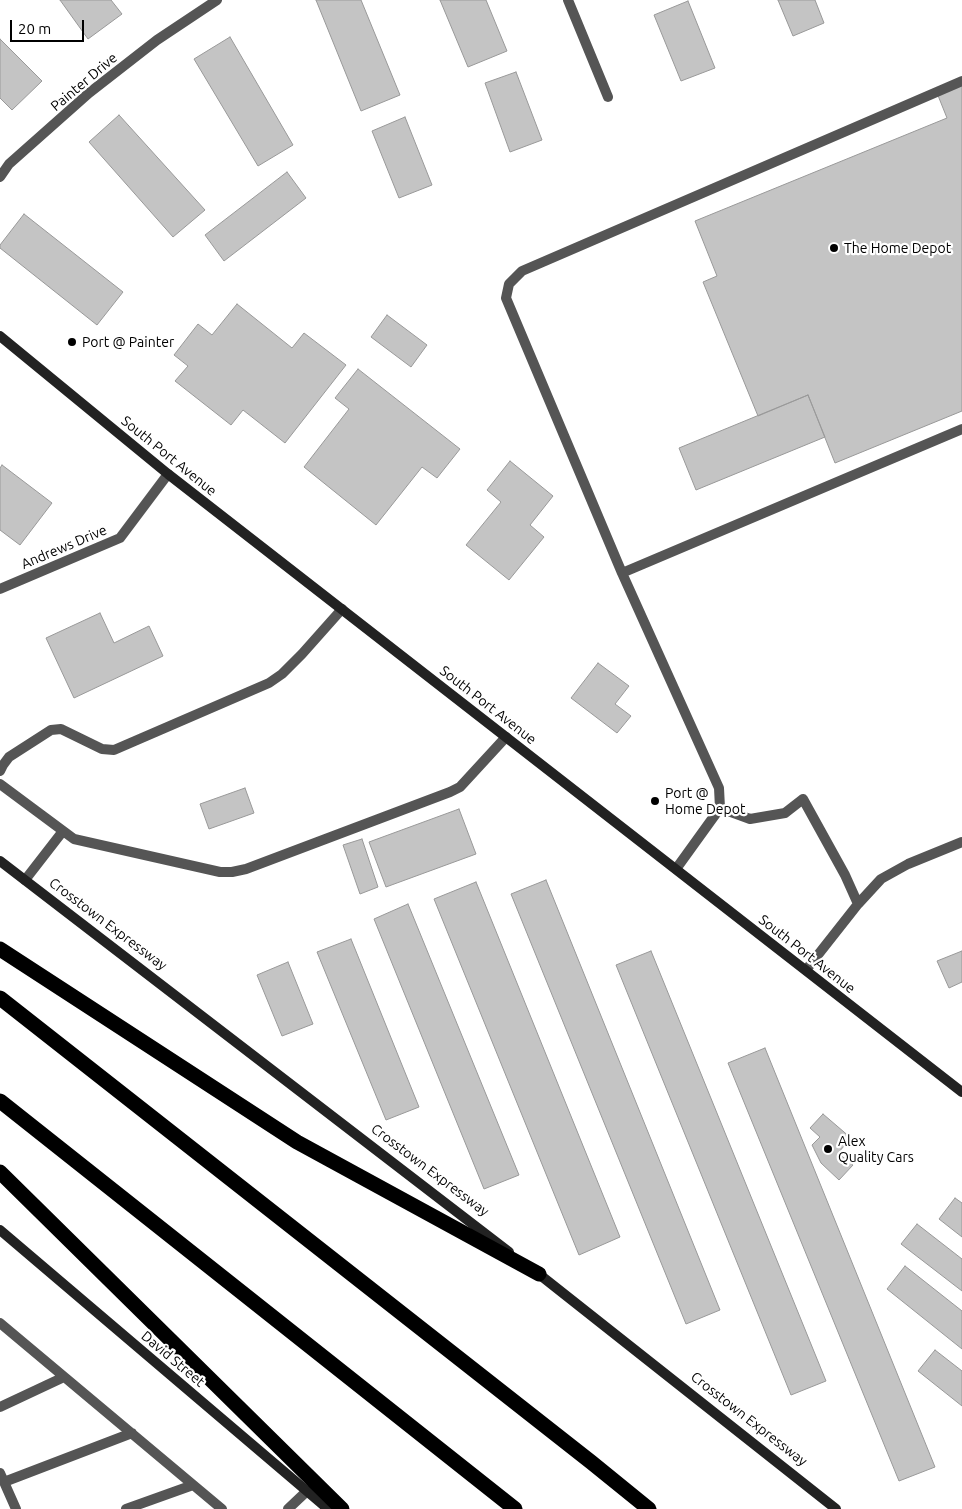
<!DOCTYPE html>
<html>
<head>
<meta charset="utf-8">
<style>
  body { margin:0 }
  #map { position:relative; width:962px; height:1509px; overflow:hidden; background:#fff; font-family:Ubuntu,sans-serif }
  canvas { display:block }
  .scale { position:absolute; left:10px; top:20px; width:74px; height:22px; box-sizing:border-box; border:2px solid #000; border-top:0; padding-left:6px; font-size:15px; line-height:18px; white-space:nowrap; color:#000; -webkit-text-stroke:4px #fff; paint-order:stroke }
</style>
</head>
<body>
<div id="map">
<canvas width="962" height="1509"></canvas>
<div class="scale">20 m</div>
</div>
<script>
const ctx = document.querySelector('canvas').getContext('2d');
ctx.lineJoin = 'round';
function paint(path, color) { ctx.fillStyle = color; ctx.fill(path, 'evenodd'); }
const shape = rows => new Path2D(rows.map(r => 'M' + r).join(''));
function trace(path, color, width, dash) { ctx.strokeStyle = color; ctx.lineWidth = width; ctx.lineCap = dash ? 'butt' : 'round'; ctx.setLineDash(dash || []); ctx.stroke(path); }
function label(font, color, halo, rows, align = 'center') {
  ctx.font = font + ' Ubuntu,sans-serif'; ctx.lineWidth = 4.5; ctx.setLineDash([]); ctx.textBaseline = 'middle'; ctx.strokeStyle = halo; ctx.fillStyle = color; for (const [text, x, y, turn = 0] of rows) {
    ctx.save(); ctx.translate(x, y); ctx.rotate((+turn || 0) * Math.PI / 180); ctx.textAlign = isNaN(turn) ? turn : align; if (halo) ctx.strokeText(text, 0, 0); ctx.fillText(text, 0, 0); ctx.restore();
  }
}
const building = shape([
  [60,0,111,0,122,14,88,39,60,0],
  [316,0,361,0,400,95,361,111,316,0],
  [440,0,486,0,507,51,468,67,440,0],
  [778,0,815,0,824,23,793,36,778,0],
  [688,1,715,68,681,81,654,15,688,1],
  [230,37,293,145,258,166,194,59,230,37],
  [0,39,42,81,12,110,0,98,0,39],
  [516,72,542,140,510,152,485,83,516,72],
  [962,83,962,411,835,463,808,395,758,416,703,282,717,276,695,221,947,118,937,93,962,83],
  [119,115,205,210,173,237,89,142,119,115],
  [405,117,432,185,399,198,372,131,405,117],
  [287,172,306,198,224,261,205,235,287,172],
  [24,214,123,292,97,325,0,248,0,245,24,214],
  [237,304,292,348,304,333,346,365,285,443,243,410,231,425,175,381,188,366,174,355,198,324,212,335,237,304],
  [387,315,427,345,411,367,371,337,387,315],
  [358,369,460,449,437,478,422,467,376,525,304,467,349,409,335,398,358,369],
  [808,395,825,437,696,490,679,448,808,395],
  [510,461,553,496,530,525,544,537,509,580,466,545,501,502,487,490,510,461],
  [2,465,52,503,20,545,0,530,0,468,2,465],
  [100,613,114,643,149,626,163,656,74,698,46,638,100,613],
  [598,663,629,686,615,704,631,716,617,733,571,698,598,663],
  [245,788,254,813,209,829,200,804,245,788],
  [459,809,476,854,386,887,369,842,459,809],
  [362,839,378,887,360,894,343,845,362,839],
  [546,880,720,1310,686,1324,511,894,546,880],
  [476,882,620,1237,579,1255,434,899,476,882],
  [408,904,519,1175,484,1189,374,919,408,904],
  [351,939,419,1107,386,1120,317,952,351,939],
  [651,951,826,1381,791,1395,616,965,651,951],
  [962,951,962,982,949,988,937,961,962,951],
  [288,962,313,1024,282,1036,257,975,288,962],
  [765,1048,935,1467,899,1481,728,1063,765,1048],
  [823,1114,851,1138,838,1153,853,1165,839,1180,821,1163,812,1145,820,1137,810,1128,823,1114],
  [955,1198,962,1203,962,1237,939,1219,955,1198],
  [917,1224,962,1259,962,1291,901,1244,917,1224],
  [905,1266,962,1311,962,1349,887,1289,905,1266],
  [935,1350,962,1371,962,1406,918,1371,935,1350]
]);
paint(building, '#c4c4c4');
trace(building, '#999', 1);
trace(shape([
  [622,573,506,298,509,284,522,271,962,81],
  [0,771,3,765,9,757,51,730,61,729,102,749,114,750,269,683,282,674,302,654,342,609],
  [0,784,74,839,220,872,232,872,246,869,450,792,460,787,506,737],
  [720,808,750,819,785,813,803,799,845,875,858,904],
  [676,869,720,808,719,788,622,573,962,429],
  [25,880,63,831],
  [806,970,858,904,881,879,908,864,962,842],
  [0,1323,222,1509],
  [0,1407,64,1377],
  [0,1473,16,1509],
  [4,1482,132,1433],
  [126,1509,193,1485],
  [288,1509,307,1491]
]), '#555', 10);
trace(shape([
  [568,0,608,97],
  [0,177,9,164,89,93,157,40,217,0],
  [0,589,120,538,168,474]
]), '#555', 10);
trace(shape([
  [0,336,168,474,962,1092],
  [0,861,509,1252],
  [0,1230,328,1509],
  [535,1271,836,1509]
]), '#222', 10);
trace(shape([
  [0,949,297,1142,539,1274],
  [0,998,591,1462,649,1509],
  [0,1101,515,1509],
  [0,1172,342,1509]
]), '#000', 15);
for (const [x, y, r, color] of [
  [834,248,5,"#000"],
  [72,342,5,"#000"],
  [655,801,5,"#000"],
  [828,1149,5,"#000"]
]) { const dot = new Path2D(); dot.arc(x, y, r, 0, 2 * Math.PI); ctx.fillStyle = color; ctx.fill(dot); trace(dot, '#fff', 2); }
label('14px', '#000', '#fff', [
  ["Painter Drive",84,82,-40],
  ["South Port Avenue",169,456,39],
  ["Andrews Drive",64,547,-23],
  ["South Port Avenue",488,705,38],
  ["Crosstown Expressway",108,924,37],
  ["South Port Avenue",807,954,38],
  ["Crosstown Expressway",430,1170,37],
  ["David Street",173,1359,40],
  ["Crosstown Expressway",749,1419,38]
]);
label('14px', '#000', '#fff', [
  ["The Home Depot",844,248],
  ["Port @ Painter",82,342],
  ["Port @",665,793],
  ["Home Depot",665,809],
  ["Alex",838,1141],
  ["Quality Cars",838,1157]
], 'left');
</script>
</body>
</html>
